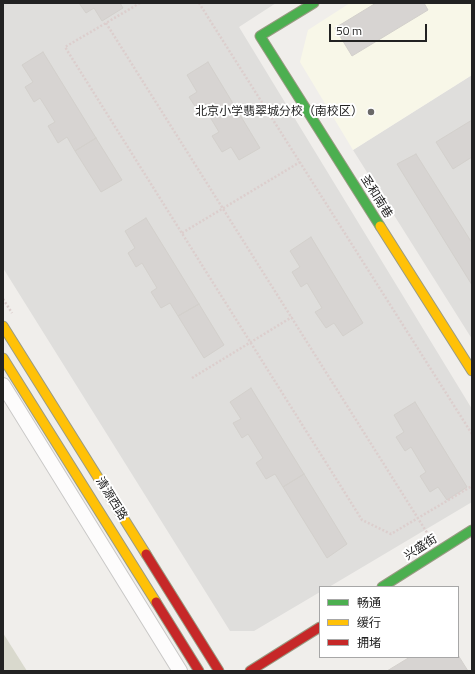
<!DOCTYPE html>
<html>
<head>
<meta charset="utf-8">
<style>
  body { margin:0 }
  #map { position:relative; width:475px; height:674px; overflow:hidden; background:#f0eeeb; font-family:"Titillium Web","Noto Sans SC",sans-serif }
  canvas { display:block }
  .frame { position:absolute; inset:0; border:4px solid #222; pointer-events:none }
  .legend { position:absolute; left:319px; top:586px; width:140px; height:72px; box-sizing:border-box; background:#fff; border:1px solid #a7a7a7; margin:0; padding:5px 7px; list-style:none; font-size:12px; color:#222 }
  .legend li { display:flex; align-items:center; gap:8px; height:20px }
  .legend b { width:20px; border:1px solid #a7a7a7 }
  .scale { position:absolute; left:329px; top:24px; width:98px; height:18px; box-sizing:border-box; border:2px solid #222; border-top:0; padding-left:5px; font-size:12px; line-height:14px; white-space:nowrap; color:#222; -webkit-text-stroke:3px #fff; paint-order:stroke }
</style>
</head>
<body>
<div id="map">
<canvas width="475" height="674"></canvas>
<div class="frame"></div>
<ul class="legend">
<li><b style="height:5px;background:#4caf50"></b>畅通</li>
<li><b style="height:5px;background:#ffc107"></b>缓行</li>
<li><b style="height:5px;background:#c62828"></b>拥堵</li>
</ul>
<div class="scale">50 m</div>
</div>
<script>
const ctx = document.querySelector('canvas').getContext('2d');
ctx.lineJoin = 'round';
function paint(path, color) { ctx.fillStyle = color; ctx.fill(path, 'evenodd'); }
const shape = rows => new Path2D(rows.map(r => 'M' + r).join(''));
function trace(path, color, width, dash) { ctx.strokeStyle = color; ctx.lineWidth = width; ctx.lineCap = dash ? 'butt' : 'round'; ctx.setLineDash(dash || []); ctx.stroke(path); }
function label(font, color, halo, rows, align = 'center') {
  ctx.font = font + ' "Titillium Web","Noto Sans SC",sans-serif'; ctx.lineWidth = 4; ctx.setLineDash([]); ctx.textBaseline = 'middle'; ctx.strokeStyle = halo; ctx.fillStyle = color; for (const [text, x, y, turn = 0] of rows) {
    ctx.save(); ctx.translate(x, y); ctx.rotate((+turn || 0) * Math.PI / 180); ctx.textAlign = isNaN(turn) ? turn : align; if (halo) ctx.strokeText(text, 0, 0); ctx.fillText(text, 0, 0); ctx.restore();
  }
}
paint(shape([
  [3,3,276,3,239,27,472,409,472,502,329,587,320,587,320,592,254,631,230,631,3,268],
  [472,75,472,339,353,150]
]), '#dfdedc');
paint(shape([
  [350,3,472,3,472,75,353,150,300,62,308,30]
]), '#f8f7e8');
paint(shape([
  [3,633,27,671,3,671]
]), '#d9d9cd');
const building = shape([
  [79,3,120,3,123,8,102,21,94,8,86,13,79,3],
  [376,3,424,3,428,10,352,56,335,28,376,3],
  [43,52,96,138,75,151,67,137,58,143,48,126,55,122,40,98,34,102,25,87,33,82,22,65,43,52],
  [208,62,260,148,239,160,231,147,222,152,212,136,219,132,204,107,198,111,189,97,197,92,187,75,208,62],
  [472,120,472,157,453,169,436,142,472,120],
  [96,138,122,180,101,192,75,151,96,138],
  [416,154,472,243,472,285,397,164,416,154],
  [146,218,199,304,178,316,170,303,161,308,151,292,157,288,142,263,136,267,128,253,135,248,125,231,146,218],
  [311,237,363,323,343,336,334,323,326,328,315,312,322,308,307,283,301,287,292,272,300,267,290,251,311,237],
  [199,304,224,345,204,358,178,316,199,304],
  [251,388,304,474,283,487,275,474,266,479,256,463,263,458,248,434,242,438,233,423,241,419,230,402,251,388],
  [415,402,467,487,447,500,438,487,430,492,420,476,426,472,411,447,405,451,396,437,404,432,394,415,415,402],
  [304,474,347,544,327,558,283,487,304,474],
  [458,655,468,671,387,671,410,657,458,657,458,655]
]);
paint(building, '#d7d4d2');
trace(building, '#d3d0cc', 1);
const street = shape([
  [3,385,180,671]
]);
const fast = shape([
  [314,3,260,36,380,226],
  [382,587,472,530]
]);
const slow = shape([
  [380,226,472,371],
  [3,326,146,554],
  [3,358,156,602]
]);
const jam = shape([
  [146,554,219,671],
  [156,602,199,671],
  [250,671,320,627]
]);
trace(street, '#c9c8c7', 16);
trace(fast, '#999a82', 11);
trace(slow, '#999a82', 11);
trace(jam, '#999a82', 11);
trace(shape([
  [140,3,65,47,362,520,391,534,472,486],
  [199,3,472,434],
  [106,23,431,539],
  [182,233,300,162],
  [3,299,12,313],
  [192,378,292,317]
]), '#dccecd', 2.5, [2, 2]);
trace(street, '#fdfcfc', 14);
trace(fast, '#4caf50', 9);
trace(slow, '#ffc107', 9);
trace(jam, '#c62828', 9);
for (const [x, y, r, color] of [
  [371,112,4,"#6a6968"]
]) { const dot = new Path2D(); dot.arc(x, y, r, 0, 2 * Math.PI); ctx.fillStyle = color; ctx.fill(dot); trace(dot, '#fff', 1.5); }
label('12px', '#222', '#fff', [
  ["北京小学翡翠城分校（南校区）",363,112]
], 'right');
label('12px', '#222', '#fff', [
  ["圣和南巷",376,197,58],
  ["清源西路",111,499,58],
  ["兴盛街",421,548,-33]
]);
</script>
</body>
</html>
